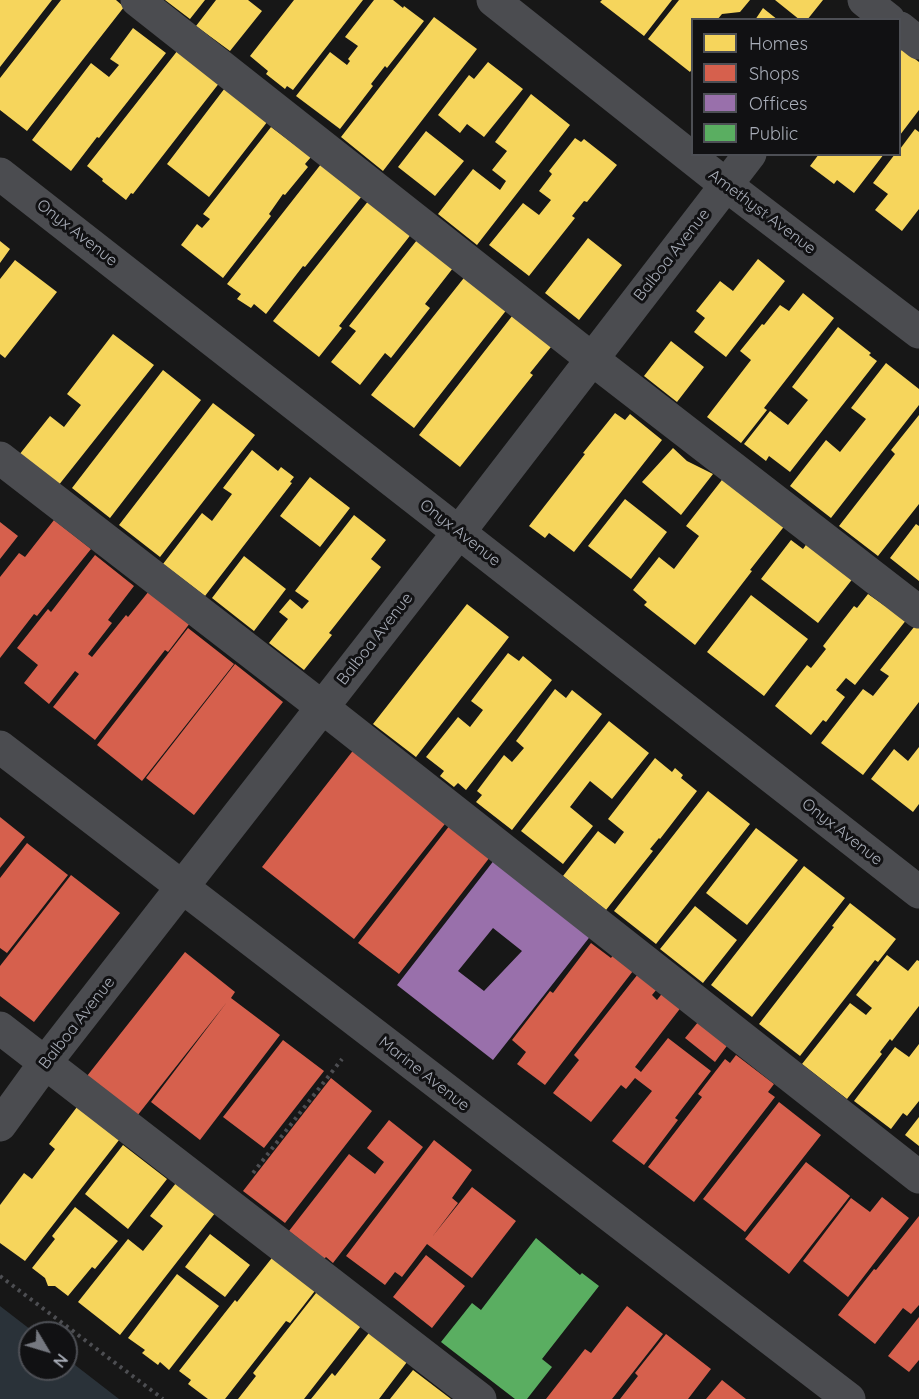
<!DOCTYPE html>
<html>
<head>
<meta charset="utf-8">
<style>
  body { margin:0 }
  #map { position:relative; width:919px; height:1399px; overflow:hidden; background:#171717; font-family:Quicksand,sans-serif }
  canvas { display:block }
  .legend { position:absolute; left:691px; top:18px; width:210px; height:138px; box-sizing:border-box; background:#111113; border:2px solid #4d4f55; margin:0; padding:8px 10px; list-style:none; font-size:18px; color:#a8adb8 }
  .legend li { display:flex; align-items:center; gap:12px; height:30px }
  .legend b { width:30px; border:2px solid #4d4f55 }
  .north { position:absolute; left:18px; top:1321px; width:60px; height:60px; box-sizing:border-box; background:#111113; border:2px solid #4d4f55; border-radius:50%; rotate:128deg; font-size:16px; font-weight:700; line-height:24px; text-align:center; color:#a8adb8 }
  .north::after { content:''; display:block; margin:auto; width:21px; height:27px; background:#757880; clip-path:polygon(50% 0,100% 100%,50% 72%,0 100%) }
</style>
</head>
<body>
<div id="map">
<canvas width="919" height="1399"></canvas>
<ul class="legend">
<li><b style="height:16px;background:#f6d55c"></b>Homes</li>
<li><b style="height:16px;background:#d6604d"></b>Shops</li>
<li><b style="height:16px;background:#9970ab"></b>Offices</li>
<li><b style="height:16px;background:#5aae61"></b>Public</li>
</ul>
<div class="north">N</div>
</div>
<script>
const ctx = document.querySelector('canvas').getContext('2d');
ctx.lineJoin = 'round';
function paint(path, color) { ctx.fillStyle = color; ctx.fill(path, 'evenodd'); }
const shape = rows => new Path2D(rows.map(r => 'M' + r).join(''));
function trace(path, color, width, dash) { ctx.strokeStyle = color; ctx.lineWidth = width; ctx.lineCap = dash ? 'butt' : 'round'; ctx.setLineDash(dash || []); ctx.stroke(path); }
function label(font, color, halo, rows, align = 'center') {
  ctx.font = font + ' Quicksand,sans-serif'; ctx.lineWidth = 6; ctx.setLineDash([]); ctx.textBaseline = 'middle'; ctx.strokeStyle = halo; ctx.fillStyle = color; for (const [text, x, y, turn = 0] of rows) {
    ctx.save(); ctx.translate(x, y); ctx.rotate((+turn || 0) * Math.PI / 180); ctx.textAlign = isNaN(turn) ? turn : align; if (halo) ctx.strokeText(text, 0, 0); ctx.fillText(text, 0, 0); ctx.restore();
  }
}
paint(shape([
  [0,1306,35,1333,30,1333,30,1369,66,1369,66,1358,119,1399,0,1399]
]), '#2a3239');
paint(shape([
  [0,0,52,0,0,67],
  [61,0,116,0,124,7,27,131,0,110,0,78],
  [165,0,205,0,190,19],
  [216,0,248,0,262,11,230,51,196,26],
  [294,0,363,0,293,90,287,86,285,89,266,74,268,71,250,56],
  [374,0,393,0,403,8,404,6,424,21,387,68,385,66,371,84,373,86,340,129,296,96,330,52,347,65,350,61,348,59,358,46,345,37],
  [602,0,672,0,644,36,600,2],
  [679,0,750,0,740,12,722,14,717,20,692,20,692,69,690,72,648,39],
  [775,0,823,0,807,20,800,20],
  [763,8,778,20,755,20],
  [434,17,477,49,383,171,341,137],
  [133,28,166,53,99,138,97,137,71,171,32,140,91,63,109,77,119,65,110,59],
  [902,49,919,62,919,110,900,135,900,53],
  [178,50,220,82,133,194,131,193,126,200,102,181,103,179,87,166],
  [488,62,523,89,484,137,467,124,460,133,438,115,469,75,474,79],
  [228,84,271,117,209,197,167,164],
  [531,94,570,125,477,245,438,214,473,169,500,190,506,181,492,170,507,151,495,142],
  [271,127,311,157,305,164,308,167,285,195,283,194,269,214,271,216,223,278,181,245,197,224,202,228,210,219,203,214],
  [915,129,919,132,919,209,902,231,875,210,888,194,873,183,895,154,900,154,900,149],
  [426,131,464,161,435,196,398,167],
  [575,138,581,142,584,139,617,165,587,202,584,201,572,216,575,218,529,276,489,245,523,203,539,215,551,200,539,191,552,174,549,171],
  [819,154,884,154,854,193,837,180,834,184,810,166],
  [325,159,366,191,305,267,303,266,266,314,254,304,251,308,237,299,241,294,227,284],
  [373,195,416,228,339,326,342,328,319,357,273,321],
  [588,238,622,265,579,320,545,293],
  [417,240,453,268,425,304,430,308,391,358,385,353,360,385,331,362,356,331,349,326],
  [0,241,10,249,0,263],
  [758,259,785,281,726,357,694,332,705,318,696,311,720,281,733,291],
  [15,260,57,292,5,358,0,354,0,279],
  [467,274,508,308,414,428,371,395],
  [803,293,834,318,764,408,767,410,741,443,707,417,751,360,740,351,762,324,764,325,780,305,789,311],
  [516,311,555,342,530,373,533,375,460,467,419,435],
  [838,327,871,353,869,355,877,361,790,472,769,456,766,461,744,444,770,411,788,425,808,400,792,387],
  [113,334,154,365,58,486,19,455,50,416,64,427,81,405,67,394],
  [671,341,704,367,677,402,644,376],
  [886,363,919,389,919,405,831,518,790,486,826,440,840,452,866,419,851,408],
  [163,370,201,400,110,518,72,488],
  [213,403,255,435,160,557,119,525],
  [615,413,625,420,630,414,662,440,574,552,549,533,545,538,529,526,585,454,583,453],
  [919,415,919,504,878,556,839,526,895,454,891,450],
  [673,448,687,461,713,474,681,515,642,482],
  [252,450,278,471,281,467,294,477,290,482,292,483,205,596,163,564,202,513,212,521,232,494,223,488],
  [725,476,786,524,750,570,752,571,695,645,644,605,647,602,633,590,659,557,674,569,699,536,686,526],
  [310,477,350,508,320,547,280,516],
  [625,499,667,532,631,579,588,546],
  [354,515,386,540,371,559,381,567,329,633,332,635,304,670,269,643,288,619,279,612,290,599,302,609,309,601,295,591],
  [916,524,919,526,919,581,890,558],
  [791,540,803,549,808,542,854,577,818,623,761,579],
  [244,556,286,589,254,631,212,598],
  [868,594,885,606,887,603,907,619,855,685,846,678,836,690,845,697,826,722,823,720,811,735,775,706,807,665,811,668,826,649,823,646,854,606,857,608],
  [751,595,808,639,764,696,707,652],
  [467,604,509,637,416,757,373,724],
  [918,622,919,623,919,702,863,775,821,743,863,689,873,696,889,676,880,670],
  [508,653,519,661,523,656,552,680,466,790,458,783,454,787,440,776,444,771,426,757,458,717,470,727,483,710,471,701],
  [555,689,566,698,572,690,602,714,512,830,476,802,482,795,477,791,504,755,512,762,524,748,516,741],
  [609,721,649,753,612,799,590,781,570,807,593,826,563,864,521,831],
  [919,747,919,804,913,812,871,779,894,749,908,761],
  [655,758,672,772,675,768,683,775,681,778,697,791,660,839,659,838,650,849,653,851,606,910,563,876,598,831,615,844,624,832,608,819],
  [708,791,750,824,656,944,614,911],
  [756,828,798,860,747,925,706,893],
  [804,866,845,898,752,1017,711,985],
  [850,903,896,939,878,962,875,960,800,1056,759,1024,834,927,832,926],
  [695,906,737,940,703,983,660,949],
  [887,955,908,971,917,960,919,961,919,1006,892,1041,890,1039,880,1052,882,1054,847,1099,802,1064,850,1003,866,1015,872,1008,856,995],
  [919,1044,919,1101,907,1116,903,1113,891,1129,854,1101,895,1047,909,1057],
  [77,1107,119,1140,25,1261,0,1243,0,1205,24,1173,32,1179,55,1149,49,1144],
  [919,1117,919,1146,905,1135],
  [123,1145,167,1179,128,1229,85,1194],
  [180,1178,219,1208,120,1335,78,1302,128,1239,143,1251,163,1226,150,1216],
  [75,1207,118,1241,95,1269,92,1267,68,1296,55,1286,48,1286,45,1278,32,1268,55,1239,52,1236],
  [210,1234,250,1265,225,1297,185,1267],
  [275,1254,318,1287,290,1323,286,1321,225,1399,208,1399,188,1384,191,1380,179,1371,235,1300,237,1302],
  [177,1274,219,1306,169,1370,160,1362,158,1365,142,1353,145,1350,128,1338],
  [320,1288,364,1322,304,1399,238,1399,256,1376,253,1373],
  [372,1329,410,1358,379,1399,311,1399,332,1373,335,1376],
  [413,1370,451,1399,390,1399]
]), '#f6d55c');
paint(shape([
  [54,520,91,549,37,616,34,614,0,658,0,577,19,553,25,557],
  [0,522,18,536,0,559],
  [95,555,134,586,108,620,112,623,88,654,92,657,126,615,128,617,149,591,190,623,168,652,165,650,95,740,53,707,79,674,75,671,49,704,24,683,38,665,17,648,48,609,51,612],
  [188,628,234,664,142,781,97,745],
  [235,664,283,702,194,815,146,778],
  [355,748,448,820,354,939,262,867],
  [0,817,25,837,0,868],
  [450,825,490,857,399,974,358,943],
  [27,843,68,875,7,953,0,948,0,878],
  [71,875,120,913,34,1022,0,996,0,966],
  [591,943,611,958,613,955,633,971,545,1085,517,1064,526,1052,512,1040,550,991,553,993],
  [185,952,235,992,231,998,280,1035,200,1140,151,1102,227,1002,137,1116,87,1076],
  [638,974,657,989,652,995,657,1000,664,991,682,1006,635,1067,641,1072,668,1038,711,1071,675,1118,678,1120,644,1165,612,1141,652,1091,635,1078,626,1089,621,1085,591,1122,553,1093,579,1060,574,1055],
  [703,1016,732,1039,715,1062,685,1038],
  [283,1040,324,1071,264,1148,223,1117],
  [736,1055,774,1084,768,1092,775,1097,694,1202,648,1167,702,1097,698,1094,725,1059,730,1063],
  [331,1078,372,1111,285,1223,243,1191],
  [779,1102,821,1135,745,1232,703,1199],
  [389,1120,423,1147,333,1263,326,1257,324,1259,289,1231,349,1154,375,1174,384,1162,367,1148],
  [434,1140,472,1170,452,1198,458,1203,432,1237,472,1187,516,1221,472,1278,427,1244,402,1277,395,1272,385,1285,346,1256],
  [806,1162,850,1196,789,1274,745,1239],
  [882,1197,909,1218,848,1297,803,1261,851,1198,870,1212],
  [919,1216,919,1305,911,1314,903,1308,875,1344,838,1315,874,1269,876,1270],
  [426,1255,465,1286,432,1328,393,1297],
  [627,1306,663,1334,612,1399,546,1399,585,1349,591,1353],
  [919,1317,919,1360,909,1372,888,1356],
  [666,1334,711,1369,688,1399,620,1399,638,1376,635,1373],
  [722,1380,746,1399,706,1399]
]), '#d6604d');
paint(shape([
  [495,859,592,934,493,1060,397,985],
  [493,928,522,951,484,991,458,971]
]), '#9970ab');
paint(shape([
  [536,1238,580,1275,582,1273,599,1286,542,1359,552,1367,527,1399,515,1399,441,1342,472,1303,481,1310]
]), '#5aae61');
trace(shape([
  [253,1173,342,1059],
  [0,1276,163,1399]
]), '#4d4e52', 4, [3, 4.5]);
trace(shape([
  [137,0,592,359,919,612],
  [493,0,726,185,919,332],
  [864,0,889,20],
  [900,28,919,43],
  [0,174,919,892],
  [0,458,322,707,919,1177],
  [0,747,849,1399],
  [0,1028,480,1399],
  [0,1125,45,1063,459,532,750,154]
]), '#4b4c50', 33);
label('16px', '#a8adb8', '#111113', [
  ["Amethyst Avenue",762,212,37],
  ["Onyx Avenue",77,233,38],
  ["Balboa Avenue",672,255,-52],
  ["Onyx Avenue",460,533,38],
  ["Balboa Avenue",375,639,-52],
  ["Onyx Avenue",842,832,38],
  ["Balboa Avenue",77,1023,-52],
  ["Marine Avenue",424,1074,38]
]);
</script>
</body>
</html>
